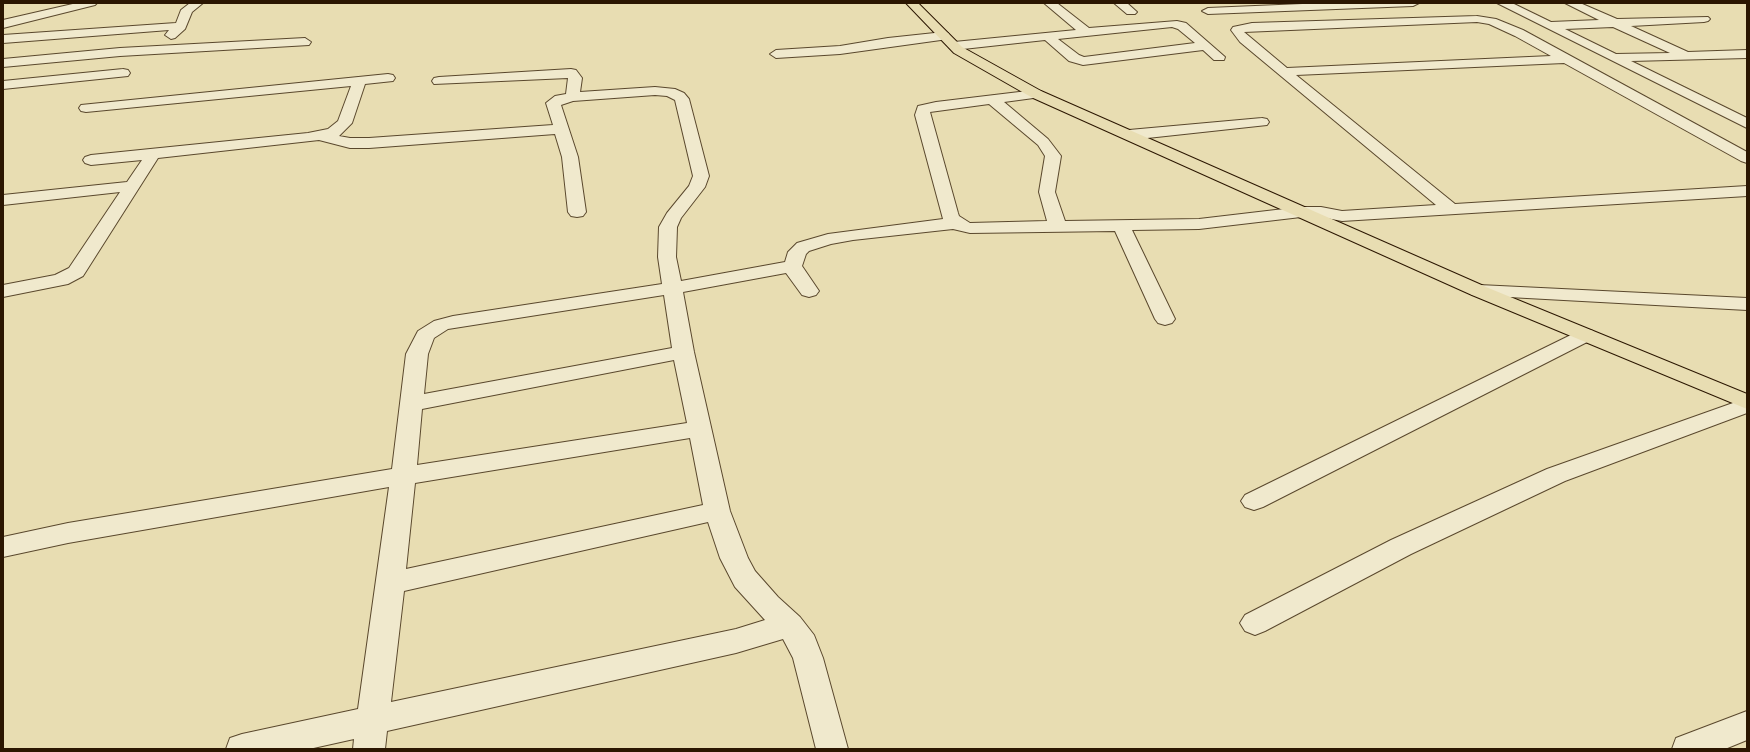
<!DOCTYPE html>
<html>
<head>
<meta charset="utf-8">
<style>
  body { margin:0 }
  #map { position:relative; width:1750px; height:752px; overflow:hidden; background:#e8ddb2; font-family:Alegreya,serif }
  canvas { display:block }
  .frame { position:absolute; inset:0; border:4px solid #2b1601; pointer-events:none }
</style>
</head>
<body>
<div id="map">
<canvas width="1750" height="752"></canvas>
<div class="frame"></div>
</div>
<script>
const ctx = document.querySelector('canvas').getContext('2d');
ctx.lineJoin = 'round';
const shape = rows => new Path2D(rows.map(r => 'M' + r).join(''));
function trace(path, color, width, dash) { ctx.strokeStyle = color; ctx.lineWidth = width; ctx.lineCap = dash ? 'butt' : 'round'; ctx.setLineDash(dash || []); ctx.stroke(path); }
function paint(path, color) { ctx.fillStyle = color; ctx.fill(path, 'evenodd'); }
const minor = shape([
  [77,3,97,3,95,5,3,28,3,20,77,3],
  [190,3,203,3,192,12,185,29,175,38,171,39,165,35,169,30,3,43,3,35,176,23,181,10,190,3],
  [1044,3,1057,3,1089,28,1177,21,1186,23,1225,57,1224,60,1214,60,1203,50,1083,65,1069,61,1045,40,954,50,948,46,954,42,1076,30,1044,3],
  [1172,27,1178,29,1195,43,1084,57,1079,55,1058,39,1172,27],
  [1114,3,1127,3,1137,12,1135,14,1127,14,1114,3],
  [1326,3,1419,3,1413,6,1208,14,1202,11,1208,8,1326,3],
  [1497,3,1512,3,1551,22,1599,20,1565,3,1580,3,1617,19,1708,17,1710,19,1708,21,1704,22,1631,26,1688,52,1747,50,1747,58,1631,61,1747,118,1747,128,1497,3],
  [1613,27,1670,53,1616,54,1565,29,1613,27],
  [1477,16,1496,19,1523,30,1747,152,1747,163,1741,161,1564,63,1296,75,1455,204,1747,186,1747,196,1342,221,1321,217,1301,217,1199,229,1132,230,1175,319,1172,323,1165,325,1158,323,1155,319,1115,231,970,233,953,229,853,240,831,244,809,251,806,254,802,266,819,291,816,295,809,297,802,295,786,273,683,292,694,352,730,511,748,558,755,571,778,597,800,617,814,635,823,658,848,749,816,749,793,658,783,639,736,653,387,731,385,749,353,749,354,739,309,749,226,749,230,738,242,734,358,709,389,487,68,543,3,557,3,537,68,523,392,469,406,354,418,331,434,321,453,316,662,284,658,257,659,227,667,213,689,186,693,176,675,100,667,96,655,95,573,101,561,105,578,157,586,212,583,216,577,217,571,216,568,212,562,157,555,134,369,148,350,148,319,140,158,158,83,276,68,284,3,297,3,285,55,275,69,268,120,192,3,205,3,195,127,182,142,160,91,165,85,163,83,160,85,157,91,155,308,133,328,129,338,121,351,86,86,112,81,111,79,108,81,105,388,74,393,75,395,78,393,81,365,84,352,123,339,136,350,138,369,138,553,125,546,103,555,96,566,94,568,78,434,84,432,81,434,78,439,77,571,69,576,70,582,78,580,92,655,87,675,89,684,93,689,99,709,176,705,187,681,218,677,227,676,257,681,281,785,262,788,252,797,243,828,234,943,219,915,115,918,106,936,102,1036,90,1041,91,1043,94,1041,97,1004,102,1048,139,1061,156,1055,192,1065,221,1199,219,1301,207,1321,207,1342,211,1436,205,1240,42,1231,30,1233,27,1252,23,1477,16],
  [1477,22,1489,24,1515,36,1551,56,1287,68,1244,32,1477,22],
  [989,104,1038,145,1045,156,1039,192,1047,221,970,223,959,216,958,213,930,112,989,104],
  [664,295,672,348,424,394,428,354,434,338,448,329,664,295],
  [674,360,687,423,417,465,422,409,674,360],
  [690,438,703,505,406,569,415,483,690,438],
  [708,522,720,558,735,587,765,620,736,629,391,702,404,591,708,522],
  [944,32,948,33,950,36,948,39,840,54,776,58,770,54,776,50,840,46,888,38,944,32],
  [305,38,311,42,309,45,120,56,3,67,3,59,120,48,305,38],
  [123,69,128,70,130,73,128,76,3,89,3,81,123,69],
  [1262,118,1267,119,1269,122,1267,125,1129,140,1124,138,1121,135,1124,132,1129,130,1262,118],
  [1479,285,1747,298,1747,310,1472,295,1469,291,1472,287,1479,285],
  [1586,329,1593,331,1596,335,1593,339,1263,507,1254,510,1245,507,1241,501,1245,495,1579,331,1586,329],
  [1747,398,1747,413,1565,481,1411,554,1265,631,1255,635,1245,631,1240,623,1245,615,1391,540,1547,469,1747,398],
  [1747,711,1747,740,1725,749,1672,749,1676,738,1747,711]
]);
const major = shape([
  [906,3,918,3,962,47,1041,91,1486,287,1747,394,1747,409,1472,295,1031,97,954,53,906,3]
]);
trace(minor, '#5a482d', 2);
trace(major, '#2b1601', 2);
paint(minor, '#f0e9cd');
paint(major, '#e8ddb2');
</script>
</body>
</html>
